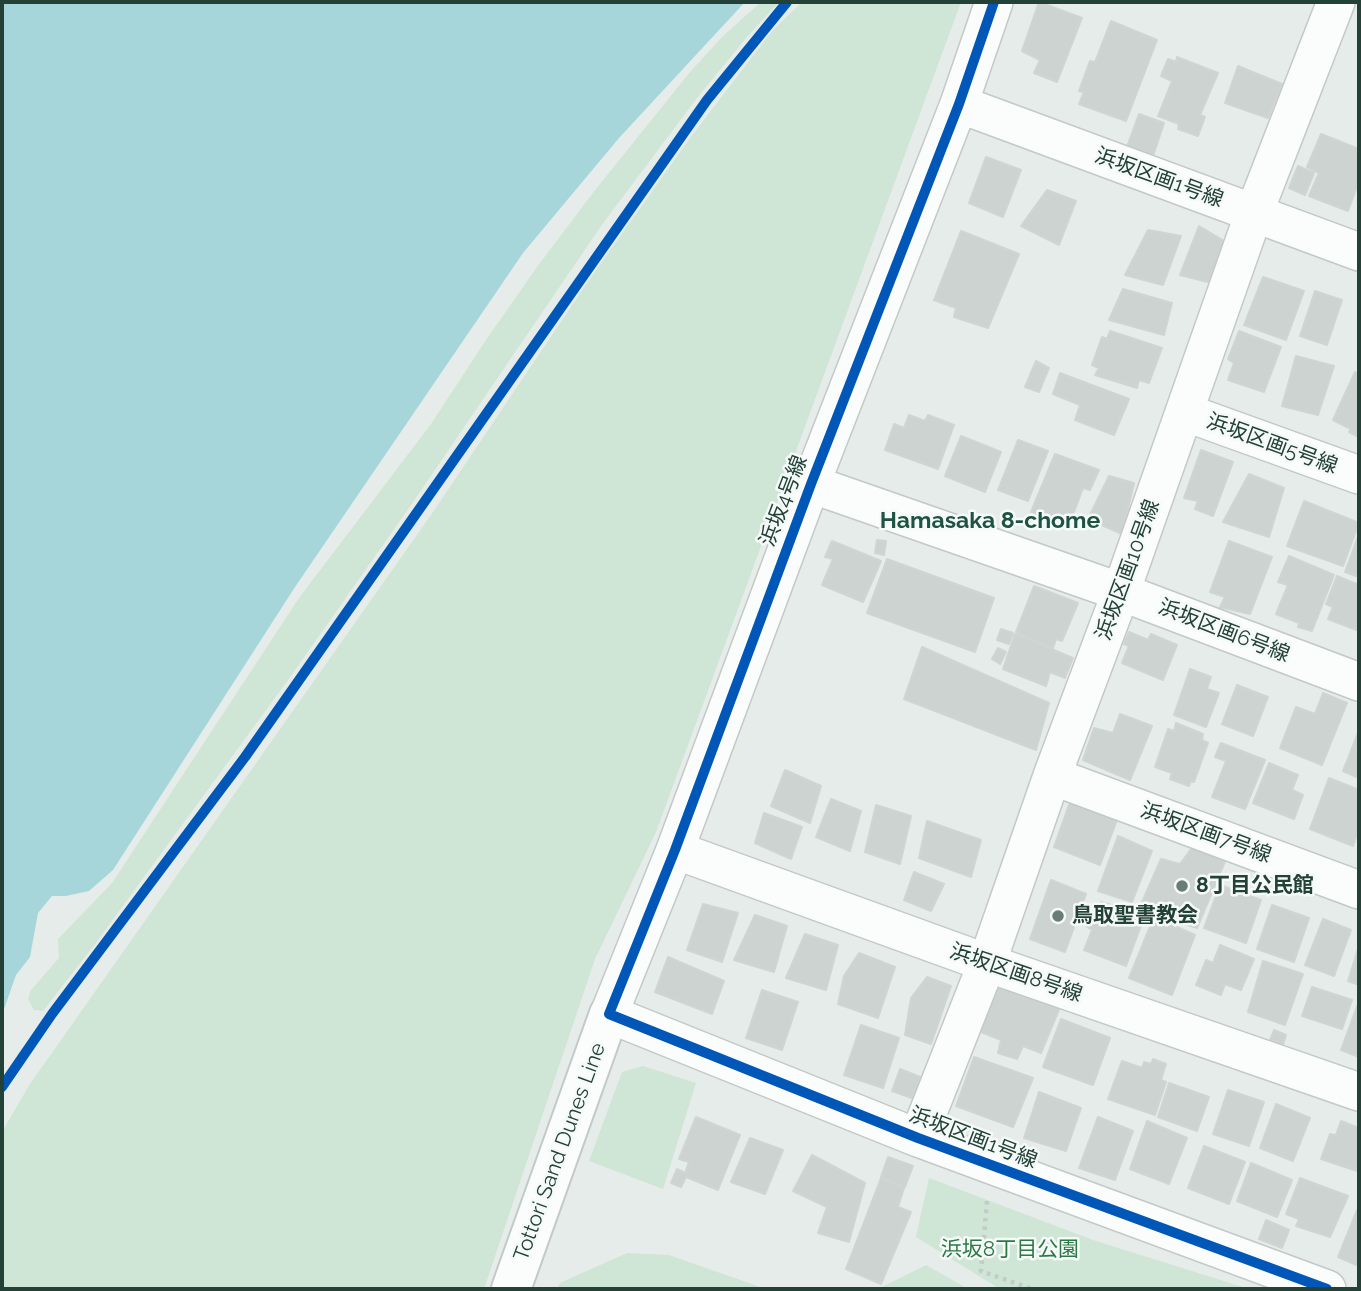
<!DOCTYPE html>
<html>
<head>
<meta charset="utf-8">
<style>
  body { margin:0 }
  #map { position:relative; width:1361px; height:1291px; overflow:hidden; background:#e6ece9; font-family:Raleway,sans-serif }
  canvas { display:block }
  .frame { position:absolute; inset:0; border:4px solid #234137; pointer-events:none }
</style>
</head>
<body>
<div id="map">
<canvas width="1361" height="1291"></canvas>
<div class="frame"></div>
</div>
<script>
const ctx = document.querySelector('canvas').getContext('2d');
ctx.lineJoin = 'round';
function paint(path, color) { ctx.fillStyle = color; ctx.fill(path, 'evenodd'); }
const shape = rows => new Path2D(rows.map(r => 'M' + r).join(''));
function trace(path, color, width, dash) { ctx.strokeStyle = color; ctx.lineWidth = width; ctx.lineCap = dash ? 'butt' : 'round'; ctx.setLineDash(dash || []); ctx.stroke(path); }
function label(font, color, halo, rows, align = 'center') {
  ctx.font = font + ' Raleway,"Noto Sans JP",sans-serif'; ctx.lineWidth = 5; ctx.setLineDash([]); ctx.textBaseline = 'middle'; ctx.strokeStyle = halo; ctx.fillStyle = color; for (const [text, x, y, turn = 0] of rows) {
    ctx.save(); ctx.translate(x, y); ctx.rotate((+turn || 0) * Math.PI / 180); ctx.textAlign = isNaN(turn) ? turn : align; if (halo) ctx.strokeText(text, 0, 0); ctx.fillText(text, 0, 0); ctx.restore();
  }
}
paint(shape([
  [761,2,779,2,746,38,697,98,601,226,411,505,288,680,95,944,43,1011,34,1010,28,999,31,990,59,958,58,939,112,883,299,598,431,424,486,340,537,267,592,194,690,72,723,36],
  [802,2,961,2,656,832,595,959,484,1289,2,1289,2,1137,3,1130,30,1084,431,515,589,280,690,138,772,31],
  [643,1066,696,1083,663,1189,589,1161,622,1072],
  [929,1178,1093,1240,1249,1289,1000,1289,916,1237],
  [627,1253,669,1255,766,1289,557,1289,560,1283],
  [926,1265,968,1289,878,1289]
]), '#cfe5d5');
paint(shape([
  [2,2,745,2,619,138,523,253,295,587,113,870,89,891,66,896,52,896,38,913,30,957,16,975,2,1015]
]), '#a7d6da');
const building = shape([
  [1039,2,1082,18,1057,82,1034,73,1040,60,1022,51,1039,2],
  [1111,21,1157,40,1126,121,1079,104,1084,92,1079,91,1090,61,1095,62,1111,21],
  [1177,57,1218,73,1200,115,1205,117,1198,136,1178,129,1179,124,1158,116,1172,81,1161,76,1168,59,1176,62,1177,57],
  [1238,66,1282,84,1268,118,1225,103,1238,66],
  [1139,114,1164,123,1153,156,1127,147,1139,114],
  [1321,134,1359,149,1359,181,1348,211,1309,196,1319,173,1307,167,1321,134],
  [986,157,1021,170,1003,217,969,203,986,157],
  [1298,166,1314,173,1305,195,1289,188,1298,166],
  [1047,190,1076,201,1059,245,1021,226,1047,190],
  [1199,226,1231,245,1208,282,1180,275,1199,226],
  [1148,230,1181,236,1163,285,1125,275,1148,230],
  [961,231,1019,254,988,328,954,317,956,308,934,300,961,231],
  [1263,277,1304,291,1286,340,1244,325,1263,277],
  [1123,289,1172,303,1164,335,1109,320,1123,289],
  [1315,291,1342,300,1327,345,1300,336,1315,291],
  [1110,331,1162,348,1149,383,1139,380,1137,388,1095,375,1099,368,1092,365,1102,337,1107,339,1110,331],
  [1239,331,1281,347,1264,392,1228,380,1234,363,1228,359,1239,331],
  [1296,356,1334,366,1318,415,1282,406,1296,356],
  [1036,361,1049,368,1039,392,1025,387,1036,361],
  [1355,372,1359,374,1359,437,1349,432,1351,429,1333,420,1355,372],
  [1060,373,1129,399,1114,435,1075,420,1080,405,1053,394,1060,373],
  [909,415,925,421,928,415,954,425,938,469,885,450,894,424,904,428,909,415],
  [961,436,1001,452,985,492,945,476,961,436],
  [1018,440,1048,451,1028,501,998,490,1018,440],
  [1201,450,1233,462,1213,516,1195,509,1198,501,1184,498,1201,450],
  [1055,454,1099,470,1090,490,1083,488,1071,520,1054,513,1051,522,1031,512,1055,454],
  [1249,474,1284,488,1269,537,1223,522,1249,474],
  [1109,476,1134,483,1122,534,1088,519,1109,476],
  [1304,501,1359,523,1343,566,1287,546,1304,501],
  [1359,534,1359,577,1345,572,1359,534],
  [877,540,886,541,884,555,875,553,877,540],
  [832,541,881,561,863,602,822,585,833,559,825,557,832,541],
  [1229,541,1272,557,1250,614,1220,607,1225,597,1210,592,1229,541],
  [1289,556,1334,575,1312,631,1298,627,1299,623,1276,614,1288,585,1278,582,1289,556],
  [887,559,994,598,975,652,867,613,887,559],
  [1337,576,1359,585,1359,631,1328,619,1333,607,1326,604,1337,576],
  [1034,586,1078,603,1062,641,1056,639,1053,648,1016,632,1034,586],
  [1001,629,1013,633,1009,644,997,640,1001,629],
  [1129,632,1148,640,1151,634,1177,645,1163,680,1122,663,1129,646,1124,644,1129,632],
  [1015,634,1073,658,1065,678,1050,672,1046,686,1003,669,1015,634],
  [922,647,1049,703,1036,750,904,699,922,647],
  [998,648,1006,652,1000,664,992,659,998,648],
  [1190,669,1211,677,1207,689,1219,693,1206,727,1174,715,1190,669],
  [1237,685,1268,697,1253,736,1222,724,1237,685],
  [1323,693,1347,703,1322,765,1280,748,1296,707,1315,714,1323,693],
  [1120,714,1152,726,1130,780,1083,760,1094,728,1113,733,1120,714],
  [1176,723,1203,734,1202,740,1208,743,1194,782,1191,781,1189,786,1170,779,1172,773,1155,767,1168,729,1174,731,1176,723],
  [1359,730,1359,778,1343,771,1359,730],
  [1221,743,1265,760,1245,809,1212,797,1226,761,1215,757,1221,743],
  [1269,763,1298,775,1292,790,1303,795,1294,819,1253,803,1269,763],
  [785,770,821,786,810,823,771,806,785,770],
  [1329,778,1359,790,1359,828,1353,846,1310,829,1329,778],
  [831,799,861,811,850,851,816,837,831,799],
  [1070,802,1117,820,1100,865,1054,847,1070,802],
  [876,805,911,816,900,864,865,852,876,805],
  [764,813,802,827,791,859,755,843,764,813],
  [927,821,981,840,971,877,919,858,927,821],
  [1118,836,1152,851,1132,902,1098,891,1118,836],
  [1194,845,1226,859,1197,928,1139,909,1161,859,1180,864,1194,845],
  [914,872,944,884,931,911,904,900,914,872],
  [1051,880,1086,894,1065,952,1030,939,1051,880],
  [1220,885,1261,900,1246,943,1204,928,1220,885],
  [1101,902,1145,915,1126,966,1084,950,1092,930,1086,926,1091,913,1098,914,1101,902],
  [703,904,738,913,722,962,687,950,703,904],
  [1272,905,1309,918,1294,962,1257,949,1272,905],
  [755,915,787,926,774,972,734,960,755,915],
  [1154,917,1195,935,1172,995,1129,978,1154,917],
  [1323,919,1351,930,1334,976,1305,965,1323,919],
  [805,934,838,945,826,990,786,978,805,934],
  [1220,945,1254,959,1241,990,1225,984,1221,995,1196,985,1206,960,1213,963,1220,945],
  [1358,949,1359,949,1359,985,1348,981,1358,949],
  [859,953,895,967,878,1018,838,1004,844,976,859,953],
  [668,957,724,981,712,1014,655,992,668,957],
  [1263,961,1303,974,1285,1025,1248,1012,1263,961],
  [927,977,951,986,931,1044,905,1035,911,998,927,977],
  [1003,982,1060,1007,1041,1053,1023,1046,1017,1059,998,1053,1001,1040,981,1032,998,987,1002,989,1003,982],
  [1312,987,1352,1000,1342,1029,1302,1016,1312,987],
  [762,990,798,1002,782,1050,746,1038,762,990],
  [1359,1001,1359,1057,1341,1050,1359,1001],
  [1061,1019,1110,1038,1093,1085,1043,1067,1061,1019],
  [861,1025,899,1038,883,1088,844,1075,861,1025],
  [1274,1030,1286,1035,1283,1045,1270,1040,1274,1030],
  [974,1057,1033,1078,1013,1127,956,1106,974,1057],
  [1153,1059,1166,1064,1161,1080,1166,1082,1155,1115,1108,1099,1122,1061,1142,1068,1144,1062,1151,1064,1153,1059],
  [900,1069,920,1077,912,1098,892,1091,900,1069],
  [1169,1083,1209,1097,1197,1131,1158,1117,1169,1083],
  [1228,1090,1264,1102,1249,1146,1213,1134,1228,1090],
  [1039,1092,1081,1108,1066,1151,1024,1138,1039,1092],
  [1276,1104,1310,1118,1293,1161,1260,1148,1276,1104],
  [696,1117,740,1135,718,1190,686,1177,681,1187,671,1183,677,1169,685,1173,689,1162,679,1159,696,1117],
  [1098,1117,1133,1131,1115,1180,1079,1168,1098,1117],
  [1147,1121,1187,1138,1169,1184,1130,1169,1147,1121],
  [1341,1121,1359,1128,1359,1165,1357,1171,1321,1159,1330,1134,1336,1135,1341,1121],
  [750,1138,783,1150,765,1194,731,1182,750,1138],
  [1204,1146,1245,1162,1229,1204,1188,1188,1204,1146],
  [812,1155,865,1183,849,1242,818,1233,827,1207,793,1191,812,1155],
  [888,1157,913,1166,905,1187,881,1177,888,1157],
  [1251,1163,1292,1180,1277,1217,1237,1201,1251,1163],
  [881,1178,904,1188,898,1207,911,1212,881,1284,846,1269,881,1178],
  [1300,1178,1348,1196,1330,1237,1296,1226,1299,1219,1286,1214,1300,1178],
  [1357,1210,1359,1211,1359,1266,1338,1257,1357,1210],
  [1266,1220,1289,1230,1282,1248,1259,1239,1266,1220]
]);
paint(building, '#cdd3d0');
trace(building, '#cfd5d2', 2);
const minor = shape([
  [994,2,959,104,811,484,675,850,609,1014,918,1138,1327,1289],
  [959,104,1359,252],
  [1184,412,1359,475],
  [811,484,1121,592,1359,682],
  [1052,776,1359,890],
  [675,850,987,963,1359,1092],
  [918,1138,987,963,1052,776,1121,592,1254,213,1336,2]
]);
const secondary = shape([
  [511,1289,609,1014]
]);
trace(minor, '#c3c9c6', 40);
trace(secondary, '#c2c9c6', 42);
trace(shape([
  [2,1087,52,1014,245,757,707,100,787,2],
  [987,1201,981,1271,1032,1289]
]), '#c2cbc7', 4.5, [3.5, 5]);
trace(minor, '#fbfcfc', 37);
trace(secondary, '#fbfcfc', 38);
trace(shape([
  [994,2,959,104,811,484,675,850,609,1014,918,1138,1327,1289],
  [2,1087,52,1014,245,757,707,100,787,2]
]), '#0057b8', 10);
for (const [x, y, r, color] of [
  [1182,886,7,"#677d75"],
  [1058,916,7,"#677d75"]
]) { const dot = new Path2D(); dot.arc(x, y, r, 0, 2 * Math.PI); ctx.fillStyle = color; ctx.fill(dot); trace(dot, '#f5faf8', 2.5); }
label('21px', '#234137', '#f5faf8', [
  ["浜坂区画1号線",1159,178,20],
  ["浜坂区画5号線",1272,444,20],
  ["浜坂4号線",784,501,-69],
  ["浜坂区画10号線",1128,570,-70],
  ["浜坂区画6号線",1224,631,21],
  ["浜坂区画7号線",1206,833,20],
  ["浜坂区画8号線",1016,973,19],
  ["浜坂区画1号線",973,1138,21],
  ["Tottori Sand Dunes Line",560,1152,-70]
]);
label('bold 21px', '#234137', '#f5faf8', [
  ["8丁目公民館",1196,886],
  ["鳥取聖書教会",1072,916]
], 'left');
label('21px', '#2c7946', '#f5faf8', [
  ["浜坂8丁目公園",1010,1250]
]);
label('bold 23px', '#1e5344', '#f5faf8', [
  ["Hamasaka 8-chome",990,521]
]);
</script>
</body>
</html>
